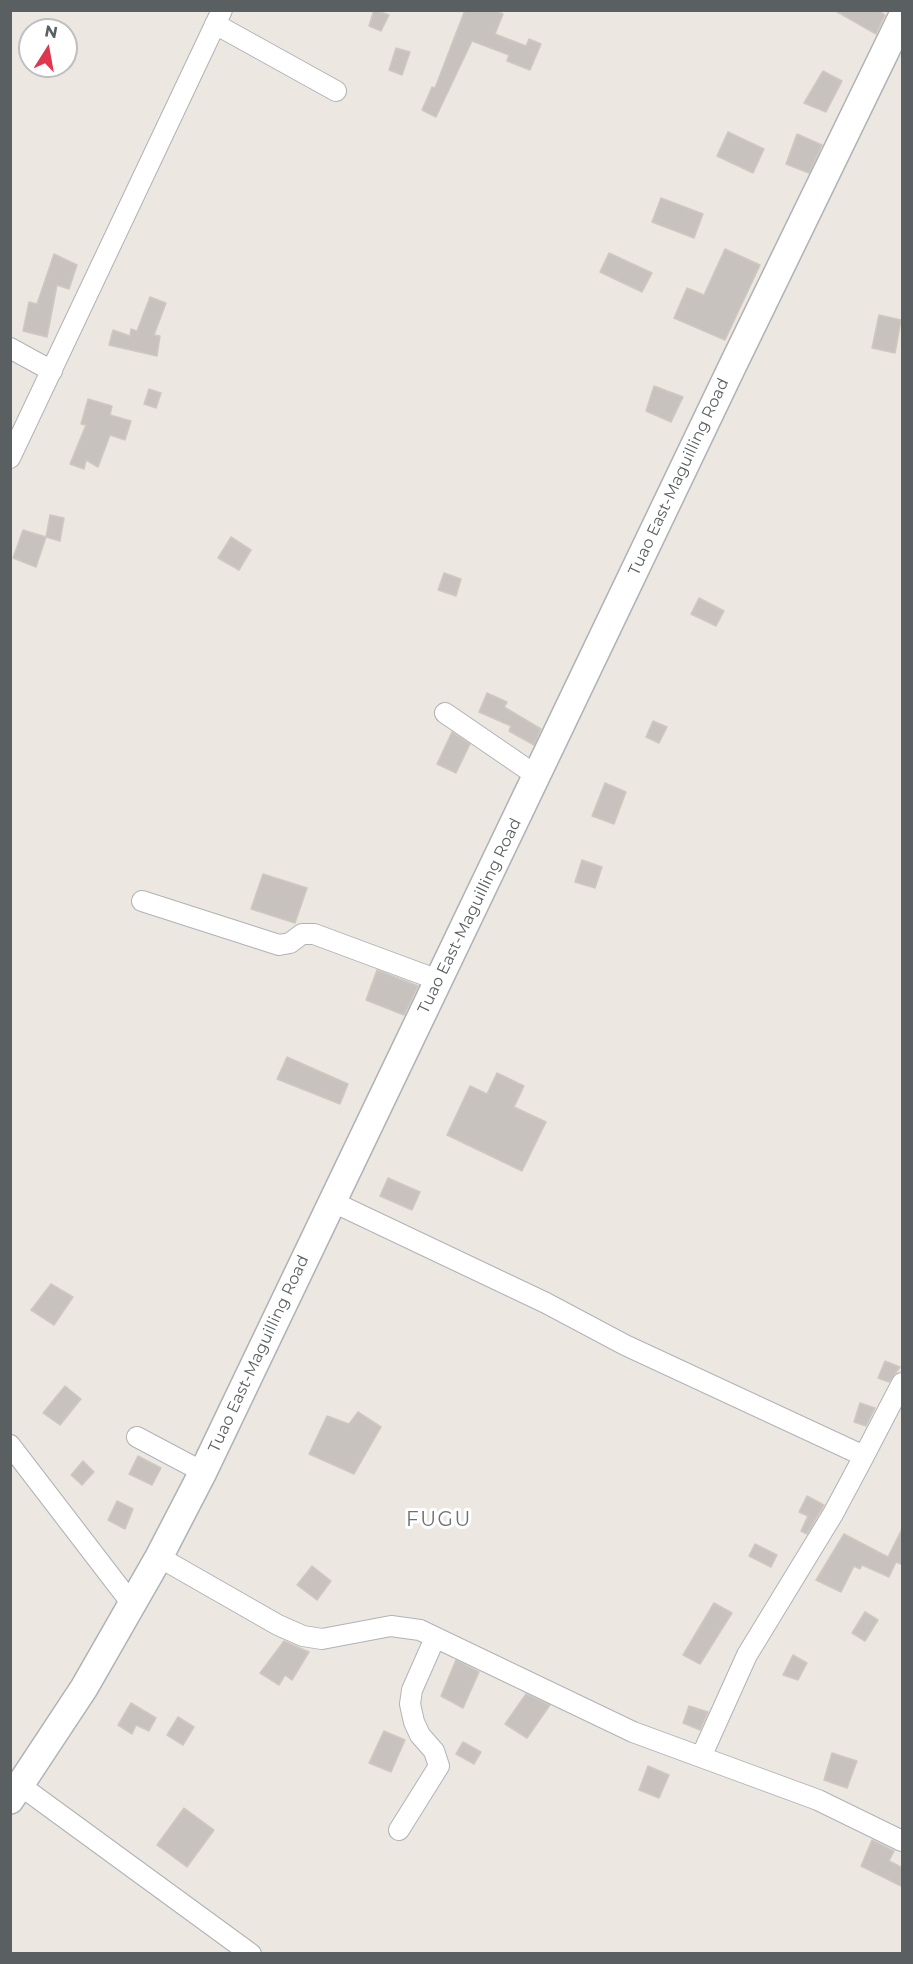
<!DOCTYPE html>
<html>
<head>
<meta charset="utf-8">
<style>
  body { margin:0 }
  #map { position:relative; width:913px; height:1964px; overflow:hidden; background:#ece7e1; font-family:Montserrat,sans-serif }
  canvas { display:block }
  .frame { position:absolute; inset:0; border:12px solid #5a5f61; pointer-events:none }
  .north { position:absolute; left:18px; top:18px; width:60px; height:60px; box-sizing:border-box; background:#fff; border:2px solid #bdbfc0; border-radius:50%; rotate:11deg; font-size:16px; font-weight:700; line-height:24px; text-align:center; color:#5a5f61 }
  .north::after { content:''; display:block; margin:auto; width:21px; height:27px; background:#dd364d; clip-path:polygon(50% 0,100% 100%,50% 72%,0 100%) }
</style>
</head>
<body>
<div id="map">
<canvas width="913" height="1964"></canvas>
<div class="frame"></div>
<div class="north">N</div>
</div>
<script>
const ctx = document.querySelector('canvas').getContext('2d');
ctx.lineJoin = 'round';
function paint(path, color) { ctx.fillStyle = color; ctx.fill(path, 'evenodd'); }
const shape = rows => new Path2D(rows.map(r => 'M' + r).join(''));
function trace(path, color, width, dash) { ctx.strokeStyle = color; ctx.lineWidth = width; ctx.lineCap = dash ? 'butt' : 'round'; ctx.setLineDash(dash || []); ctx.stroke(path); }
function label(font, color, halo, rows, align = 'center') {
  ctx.font = font + ' Montserrat,sans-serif'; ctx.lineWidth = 6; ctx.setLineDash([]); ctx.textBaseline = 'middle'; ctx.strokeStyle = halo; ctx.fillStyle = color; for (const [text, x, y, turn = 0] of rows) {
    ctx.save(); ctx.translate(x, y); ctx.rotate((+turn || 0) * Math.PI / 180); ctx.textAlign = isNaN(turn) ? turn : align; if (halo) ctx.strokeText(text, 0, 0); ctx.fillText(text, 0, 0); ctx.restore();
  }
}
const building = shape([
  [374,10,389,15,381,31,369,26,374,10],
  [465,10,493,10,503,14,495,34,526,46,529,39,541,44,530,70,507,61,509,55,472,41,436,117,422,110,432,87,435,88,465,10],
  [834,10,877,10,885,15,876,34,834,10],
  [396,48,410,52,402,75,389,70,396,48],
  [823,71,842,81,826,112,804,103,823,71],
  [728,132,764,149,753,173,717,156,728,132],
  [797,134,822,145,809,173,786,164,797,134],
  [661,198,703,214,694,238,652,222,661,198],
  [725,249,760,265,725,340,674,318,687,288,704,295,725,249],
  [609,253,652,273,642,292,600,272,609,253],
  [54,254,77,265,69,289,57,285,47,337,23,331,29,302,37,304,54,254],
  [150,297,166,303,154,335,160,336,157,356,109,345,113,330,130,336,131,329,137,331,150,297],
  [879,315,901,320,895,353,872,348,879,315],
  [654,386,683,397,671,422,646,411,654,386],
  [149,389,161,393,156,408,144,404,149,389],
  [88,399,112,406,110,415,131,421,125,440,110,435,98,467,86,460,84,469,70,464,86,425,81,424,88,399],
  [50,515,64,518,60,541,46,537,50,515],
  [23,530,46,537,36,567,13,558,23,530],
  [231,537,251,550,239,570,218,558,231,537],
  [444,573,461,579,456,596,438,590,444,573],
  [699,598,724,611,716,626,691,614,699,598],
  [487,693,507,702,504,707,541,729,534,745,509,731,511,726,479,712,487,693],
  [653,721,667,727,659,743,646,737,653,721],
  [452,732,470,744,456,773,437,764,452,732],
  [605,783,626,792,614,824,592,816,605,783],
  [582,860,602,867,595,888,575,882,582,860],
  [263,874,307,888,295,923,251,909,263,874],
  [377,970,418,986,404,1015,366,1000,377,970],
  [287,1057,348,1084,340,1104,277,1079,287,1057],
  [497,1073,524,1086,514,1107,546,1122,522,1171,447,1135,470,1086,487,1094,497,1073],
  [388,1178,420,1192,412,1210,380,1196,388,1178],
  [51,1284,73,1297,54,1325,31,1310,51,1284],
  [885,1361,900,1367,889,1382,878,1378,885,1361],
  [65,1386,81,1399,60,1425,43,1413,65,1386],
  [860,1403,875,1408,866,1426,854,1422,860,1403],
  [358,1412,381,1427,354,1474,309,1454,327,1416,349,1424,358,1412],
  [138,1456,161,1468,152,1485,129,1474,138,1456],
  [83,1461,94,1472,82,1485,71,1475,83,1461],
  [807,1496,824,1505,807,1534,801,1531,808,1516,799,1512,807,1496],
  [117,1501,133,1509,125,1529,108,1520,117,1501],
  [903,1527,903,1565,896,1562,889,1577,862,1565,860,1569,854,1566,841,1592,816,1580,844,1534,888,1557,903,1527],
  [755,1544,777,1555,771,1567,749,1556,755,1544],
  [312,1566,331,1581,317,1600,297,1585,312,1566],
  [714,1603,732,1613,700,1664,683,1655,714,1603],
  [865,1612,878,1620,865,1641,852,1633,865,1612],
  [284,1641,309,1652,292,1680,285,1675,279,1685,260,1673,284,1641],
  [793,1655,807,1663,798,1680,783,1675,793,1655],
  [456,1660,479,1672,463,1708,441,1696,456,1660],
  [526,1694,550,1705,527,1738,505,1724,526,1694],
  [131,1703,156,1718,149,1731,136,1725,132,1734,118,1725,131,1703],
  [689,1706,708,1712,700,1730,683,1723,689,1706],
  [178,1717,194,1727,183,1745,167,1735,178,1717],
  [384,1731,405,1740,391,1772,369,1763,384,1731],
  [463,1742,481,1752,474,1764,456,1754,463,1742],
  [832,1753,857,1761,847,1788,824,1780,832,1753],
  [648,1766,669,1775,659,1798,639,1790,648,1766],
  [184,1808,214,1830,187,1867,157,1845,184,1808],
  [872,1840,894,1851,889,1861,903,1868,903,1887,861,1866,872,1840]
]);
paint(building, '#c7c2be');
trace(building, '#d0c8c0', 1.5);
const minor = shape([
  [215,24,336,91],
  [10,348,52,371],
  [10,458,222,10],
  [445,713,537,776],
  [142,901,279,945,290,943,302,934,314,934,438,980],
  [331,1201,546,1303,625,1345,864,1456,833,1514,747,1655,701,1757],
  [137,1437,203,1472],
  [10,1445,132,1604],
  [864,1456,902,1383],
  [159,1557,278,1625,303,1636,322,1639,391,1626,420,1630,633,1732,818,1800,902,1841],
  [21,1786,251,1954],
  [399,1830,439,1766,434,1751,420,1735,414,1722,410,1704,412,1690,435,1638]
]);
const secondary = shape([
  [10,1800,84,1688,159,1557,203,1472,732,367,902,17]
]);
trace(minor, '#afb3b6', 22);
trace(secondary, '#aeb3b6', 30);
trace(minor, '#fff', 20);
trace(secondary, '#fff', 27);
label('16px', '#5a5f61', '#fff', [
  ["Tuao East-Maguilling Road",679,477,-65],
  ["Tuao East-Maguilling Road",470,916,-64],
  ["Tuao East-Maguilling Road",259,1354,-65]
]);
ctx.letterSpacing = '1.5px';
label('20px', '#6b7173', '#fff', [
  ["FUGU",439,1520]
]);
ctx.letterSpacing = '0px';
</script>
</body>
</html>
